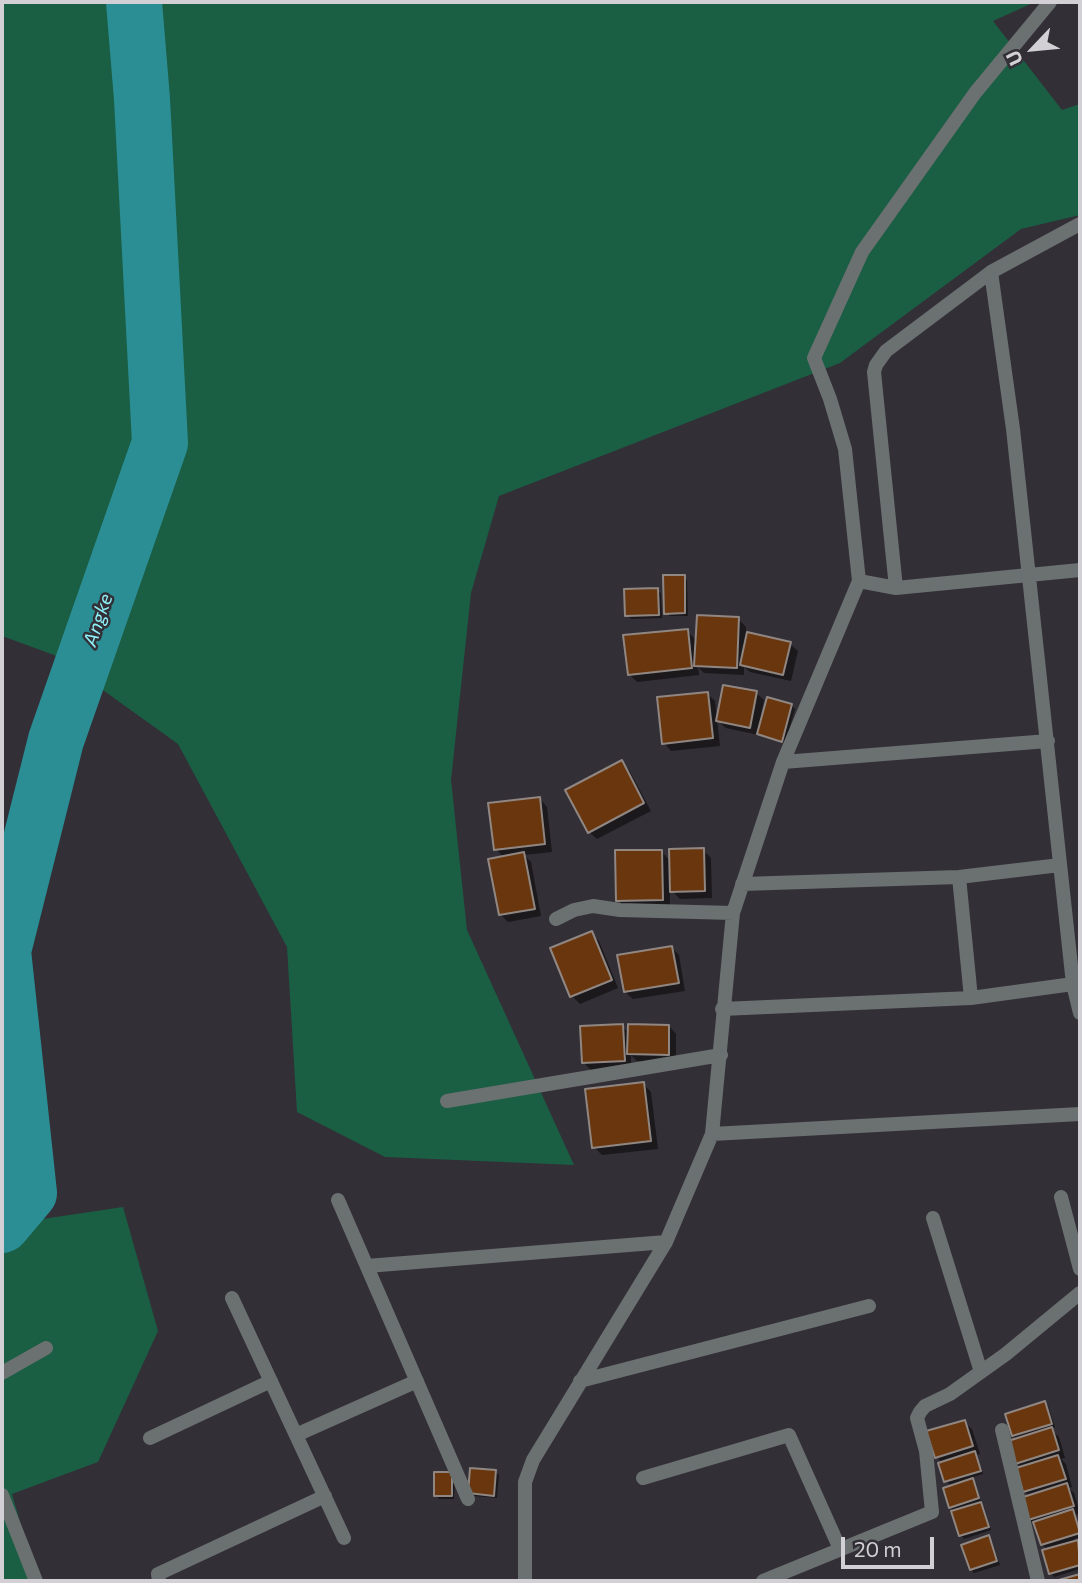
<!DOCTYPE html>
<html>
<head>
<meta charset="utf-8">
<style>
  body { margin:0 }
  #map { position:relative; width:1082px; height:1583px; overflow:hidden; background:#332f36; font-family:Commissioner,sans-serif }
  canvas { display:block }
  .frame { position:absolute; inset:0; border:4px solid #d2d0d4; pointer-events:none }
  .north { position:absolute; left:998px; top:14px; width:70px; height:70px; -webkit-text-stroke:5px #332f36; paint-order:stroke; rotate:244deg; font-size:19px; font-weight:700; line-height:28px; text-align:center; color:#d2d0d4 }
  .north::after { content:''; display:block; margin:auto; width:24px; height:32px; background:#d2d0d4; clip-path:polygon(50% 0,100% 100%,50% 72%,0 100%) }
  .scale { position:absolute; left:841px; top:1537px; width:93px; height:32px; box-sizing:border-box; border:4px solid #d2d0d4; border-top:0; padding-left:9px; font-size:21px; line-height:24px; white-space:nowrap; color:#d2d0d4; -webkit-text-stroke:5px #332f36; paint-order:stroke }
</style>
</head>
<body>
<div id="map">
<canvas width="1082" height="1583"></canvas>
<div class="frame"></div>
<div class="north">U</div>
<div class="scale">20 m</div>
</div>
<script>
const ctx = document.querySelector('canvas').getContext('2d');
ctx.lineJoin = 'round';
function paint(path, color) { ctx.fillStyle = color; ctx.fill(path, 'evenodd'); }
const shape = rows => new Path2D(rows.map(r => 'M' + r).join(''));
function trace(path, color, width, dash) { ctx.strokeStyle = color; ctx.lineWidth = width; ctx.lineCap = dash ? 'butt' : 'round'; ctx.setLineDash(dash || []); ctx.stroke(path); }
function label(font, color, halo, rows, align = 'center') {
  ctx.font = font + ' Commissioner,sans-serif'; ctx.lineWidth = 5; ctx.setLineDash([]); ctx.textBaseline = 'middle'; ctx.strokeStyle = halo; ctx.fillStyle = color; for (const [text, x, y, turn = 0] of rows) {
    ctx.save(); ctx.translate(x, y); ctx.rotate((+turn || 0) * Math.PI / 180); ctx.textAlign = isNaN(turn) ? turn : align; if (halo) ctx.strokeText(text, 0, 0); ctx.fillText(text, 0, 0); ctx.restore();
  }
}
paint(shape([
  [2,2,1035,2,993,21,1062,110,1080,104,1080,215,1021,229,840,363,499,496,471,593,451,780,467,930,574,1165,385,1157,297,1112,287,947,178,744,54,655,2,636],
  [123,1207,158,1331,98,1462,12,1494,37,1581,2,1581,2,1229,16,1223]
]), '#1a5e44');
paint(shape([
  [684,577,687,580,688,616,670,616,666,613],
  [657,590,661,593,662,618,631,619,627,615],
  [738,619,746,627,746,633,790,644,798,651,791,681,750,672,744,667,744,675,704,673,698,667,699,675,637,682,629,674,687,631,697,641],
  [707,693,715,701,720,746,671,751,664,743],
  [756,693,764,700,761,715,791,705,795,709,785,744,759,735,726,728,718,721],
  [621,763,629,770,651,811,597,839,589,832],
  [540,799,547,807,552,852,524,855,531,862,541,916,508,922,500,914,504,858,496,849],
  [703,850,711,858,712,898,680,899,670,889,670,907,626,908,618,900,661,851,671,862],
  [591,934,599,941,618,988,580,1004,572,996],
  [672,948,679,955,685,991,633,999,625,992],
  [622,1026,630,1034,669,1026,676,1034,676,1062,637,1061,631,1055,631,1068,591,1070,584,1063],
  [643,1084,651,1092,658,1149,602,1155,594,1147],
  [1044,1403,1048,1406,1055,1427,1050,1429,1059,1437,1065,1458,1061,1459,1066,1464,1072,1487,1069,1488,1074,1493,1080,1513,1076,1515,1080,1537,1074,1539,1080,1545,1080,1569,1054,1577,1051,1573,1048,1550,1042,1544,1037,1526,1029,1519,1030,1497,1025,1491,1022,1468,1017,1463,1018,1440,1013,1436],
  [964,1422,972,1429,980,1454,977,1455,983,1474,970,1478,976,1484,981,1502,979,1502,984,1507,991,1530,964,1539,961,1535,955,1512,950,1507,952,1487,946,1481,942,1463,937,1457],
  [496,1472,499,1475,497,1498,473,1496,470,1493],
  [455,1477,454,1499,439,1499,435,1495],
  [989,1537,992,1541,1000,1565,974,1573,971,1569]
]), '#0007');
trace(shape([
  [2,1225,29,1193,3,951,56,740,160,443,142,99,134,2]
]), '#2b8e94', 56);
const building = shape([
  [663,575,685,575,685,613,664,614,663,575],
  [658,588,659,615,625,616,624,589,658,588],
  [697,615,739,617,737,668,694,666,697,615],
  [688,629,692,668,628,675,623,635,688,629],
  [747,632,791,642,783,675,740,665,747,632],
  [723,685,757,691,750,728,716,721,723,685],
  [708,692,713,738,662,744,657,697,708,692],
  [767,697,792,704,782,742,757,734,767,697],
  [622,760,644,803,588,833,565,790,622,760],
  [540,797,545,844,494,850,488,803,540,797],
  [704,848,705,891,670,892,669,849,704,848],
  [615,850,662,850,663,900,616,901,615,850],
  [524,852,535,909,499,915,488,859,524,852],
  [592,931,612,980,570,997,550,948,592,931],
  [672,946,679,983,624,992,617,955,672,946],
  [623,1024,625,1061,582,1063,580,1026,623,1024],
  [628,1024,669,1025,669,1055,627,1054,628,1024],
  [644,1082,651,1141,592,1148,585,1089,644,1082],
  [1045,1401,1052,1424,1012,1436,1005,1414,1045,1401],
  [965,1420,973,1446,935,1458,926,1431,965,1420],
  [1052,1427,1059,1450,1015,1464,1008,1441,1052,1427],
  [975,1451,981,1471,944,1482,938,1463,975,1451],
  [1058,1455,1066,1479,1023,1492,1016,1468,1058,1455],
  [470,1468,496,1470,494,1496,468,1493,470,1468],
  [434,1472,452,1472,452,1496,434,1496,434,1472],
  [973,1478,979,1498,949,1508,943,1488,973,1478],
  [1067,1483,1074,1506,1028,1520,1020,1498,1067,1483],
  [981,1502,989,1527,959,1536,951,1511,981,1502],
  [1073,1509,1080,1533,1041,1545,1033,1522,1073,1509],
  [989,1535,997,1561,970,1570,961,1545,989,1535],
  [1078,1540,1080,1565,1049,1574,1042,1550,1078,1540],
  [1080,1574,1080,1581,1055,1581,1080,1574]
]);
paint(building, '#69360e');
trace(building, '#908782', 2);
trace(shape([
  [991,272,1013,429,1073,984,1080,1013],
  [859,581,896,588,1080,570],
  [896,588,874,372,876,365,886,351,991,272,1080,224],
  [783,762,1048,741],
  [959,877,971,998],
  [742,884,959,877,1060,865],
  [556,919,574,910,593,906,620,910,733,913],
  [722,1009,971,998,1073,984],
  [447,1101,721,1055],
  [712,1134,1080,1114],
  [1061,1197,1080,1269],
  [338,1200,468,1499],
  [933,1218,981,1372],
  [367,1266,666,1242],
  [232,1298,344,1538],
  [2,1373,46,1348],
  [580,1381,869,1306],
  [1002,1430,1038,1581],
  [296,1435,417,1381],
  [150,1438,271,1381],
  [643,1478,789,1435,840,1549],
  [2,1495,36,1581],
  [159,1581,158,1574,325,1496],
  [525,1581,525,1482,533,1460,666,1242,712,1134,733,913,783,762,859,581,845,449,830,399,814,358,862,252,975,93,1050,2],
  [763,1581,932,1512,926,1451,917,1418,920,1412,925,1406,950,1394,1006,1354,1080,1293]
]), '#6b7070', 14);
label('italic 19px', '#8ff3f9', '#332f36', [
  ["Angke",98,620,-71]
]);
</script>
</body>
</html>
